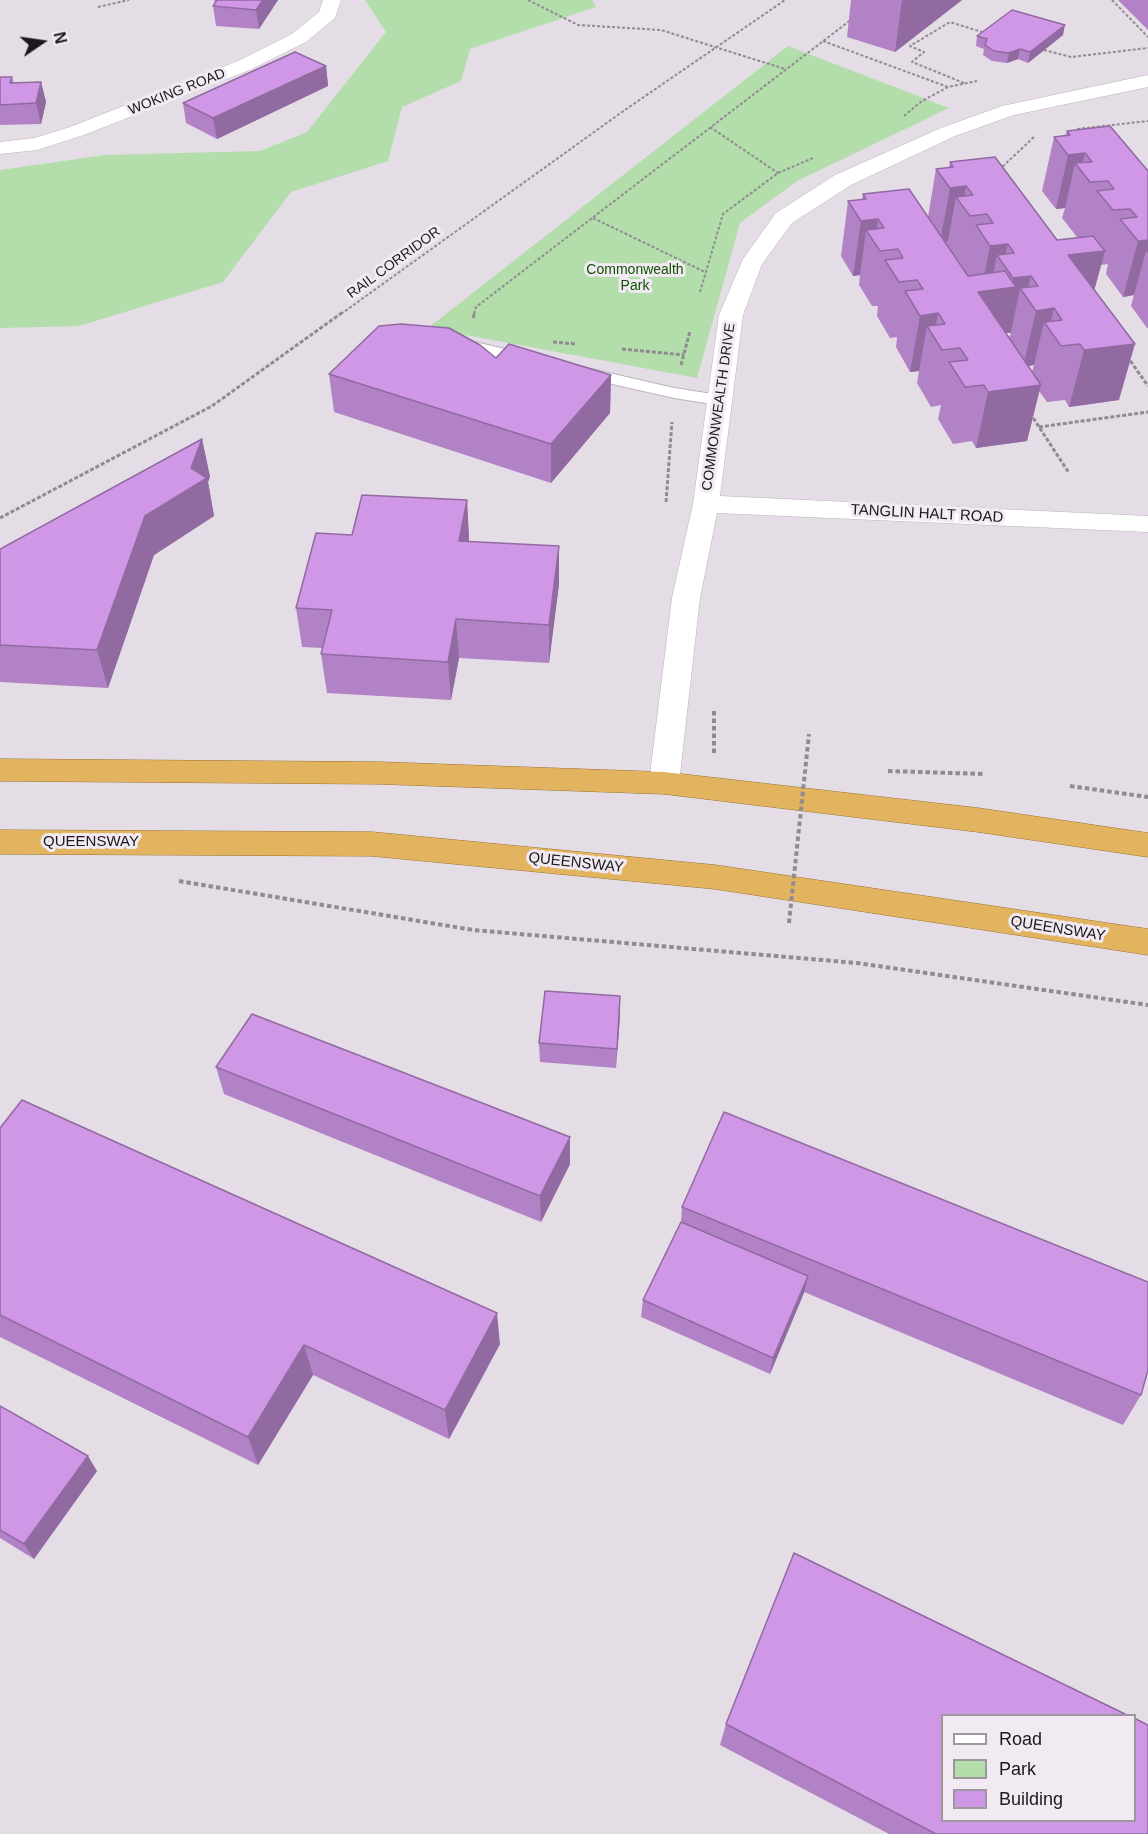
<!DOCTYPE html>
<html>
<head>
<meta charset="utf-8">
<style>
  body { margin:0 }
  #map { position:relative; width:1148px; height:1834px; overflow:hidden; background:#e5dde6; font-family:Helvetica,sans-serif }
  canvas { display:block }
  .legend { position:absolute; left:941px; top:1714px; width:195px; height:108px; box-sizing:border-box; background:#f2eaf3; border:2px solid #9c969d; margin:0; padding:8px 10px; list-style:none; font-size:18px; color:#1b191c }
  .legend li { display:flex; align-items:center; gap:12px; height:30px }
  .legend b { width:30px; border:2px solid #9c969d }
  .north { position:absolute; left:12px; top:12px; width:60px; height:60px; -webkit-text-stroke:4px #f2eaf3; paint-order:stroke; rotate:77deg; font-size:16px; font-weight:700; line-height:24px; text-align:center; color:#1b191c }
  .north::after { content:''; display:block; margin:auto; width:21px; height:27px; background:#1b191c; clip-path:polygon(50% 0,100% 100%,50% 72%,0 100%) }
</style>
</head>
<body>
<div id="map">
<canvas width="1148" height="1834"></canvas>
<ul class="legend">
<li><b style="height:8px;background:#fff"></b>Road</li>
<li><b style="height:16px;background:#b3ddab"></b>Park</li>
<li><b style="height:16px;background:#cf97e6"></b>Building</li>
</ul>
<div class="north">N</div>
</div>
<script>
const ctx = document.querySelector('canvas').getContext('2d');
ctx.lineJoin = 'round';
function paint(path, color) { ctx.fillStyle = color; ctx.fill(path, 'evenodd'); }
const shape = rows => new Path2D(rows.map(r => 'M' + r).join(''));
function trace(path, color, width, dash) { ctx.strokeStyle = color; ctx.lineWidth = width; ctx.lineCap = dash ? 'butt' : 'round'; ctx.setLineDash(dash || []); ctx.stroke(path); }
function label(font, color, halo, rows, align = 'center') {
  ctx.font = font + ' Helvetica,sans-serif'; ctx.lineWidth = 6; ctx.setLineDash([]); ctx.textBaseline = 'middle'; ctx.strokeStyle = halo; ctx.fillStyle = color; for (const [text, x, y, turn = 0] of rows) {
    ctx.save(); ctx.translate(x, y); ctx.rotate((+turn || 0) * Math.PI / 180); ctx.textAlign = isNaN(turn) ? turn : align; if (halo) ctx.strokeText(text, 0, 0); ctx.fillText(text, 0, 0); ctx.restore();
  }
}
paint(shape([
  [365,0,592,0,596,7,470,49,461,81,402,107,388,161,291,192,223,282,79,326,0,328,0,170,105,155,260,151,307,132,386,32],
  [788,46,949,108,797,181,740,223,697,378,428,328]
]), '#b3ddab');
const service = shape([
  [457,338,536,356,538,360,530,365,451,346,449,343,457,338],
  [583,367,674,388,719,395,725,396,727,400,725,404,719,405,674,398,577,376,575,372,583,367]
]);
const minor = shape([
  [323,0,341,0,335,18,306,42,252,69,84,135,37,150,0,154,0,142,34,138,70,127,238,61,292,34,319,12,323,0],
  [1148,75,1148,87,1014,115,955,136,851,185,792,223,762,264,743,315,720,496,1148,516,1148,532,717,513,700,598,679,783,675,791,664,794,653,791,649,783,672,598,693,504,719,315,743,259,776,213,835,175,941,128,1002,106,1148,75]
]);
const trunk = shape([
  [0,759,379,762,664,772,978,808,1148,833,1148,857,978,832,664,794,379,784,0,781,0,759],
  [0,830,372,832,715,865,1148,929,1148,955,715,889,372,856,0,854,0,830]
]);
trace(service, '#bbb4bc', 2);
trace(minor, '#bbb4bc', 1);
trace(trunk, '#98722e', 1);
trace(shape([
  [528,0,578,25,661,30,785,69],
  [1112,0,1148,37],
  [98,7,129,0],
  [823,41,948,87],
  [1044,50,1071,57,1148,48],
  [964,83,912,62,924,52,910,46,950,22,985,33],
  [904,116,922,101,948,87,977,81],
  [710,127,778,173],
  [1077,129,1148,121],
  [999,170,1035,136],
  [593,218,705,272],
  [700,292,723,214,778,173,813,158],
  [341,314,622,112,785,0],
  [474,314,476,307,852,19]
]), '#908b91', 2, [3, 2]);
trace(shape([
  [473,318,475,312],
  [553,342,576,344],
  [622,349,684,355],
  [1127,356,1148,386],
  [681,365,690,331],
  [1030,413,1069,473],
  [1039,427,1148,412],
  [666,502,672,422],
  [0,518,212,406,343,312]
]), '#908b91', 3, [4, 2]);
trace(shape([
  [714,711,714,755],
  [888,771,983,774],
  [1070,786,1148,797],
  [179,881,473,930,857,963,1148,1005]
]), '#908b91', 4, [4.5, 3]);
paint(service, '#fff');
paint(minor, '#fff');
paint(trunk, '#e2b460');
trace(shape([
  [789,923,809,734]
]), '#908b91', 4, [4.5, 3]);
paint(shape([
  [214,0,278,0,259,29,216,26,213,6,215,4],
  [851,0,962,0,895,52,847,37],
  [1118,0,1148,0,1148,30],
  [1063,35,1028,63,1018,59,1007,63,992,61,983,55,984,49,976,46,977,36],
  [326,66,328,86,217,139,186,123,183,103],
  [0,77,12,77,14,83,41,82,46,102,41,124,0,125],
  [1067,131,1148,171,1148,328,1147,328,1131,306,1134,295,1123,297,1106,274,1108,264,1101,265,1094,290,1119,400,1069,407,1065,400,1047,402,1039,391,1027,441,976,448,972,441,953,444,938,419,941,405,931,407,917,383,919,371,910,372,896,347,897,337,890,338,877,316,878,306,872,306,859,285,860,275,853,276,841,256,848,201,862,200,863,194,928,217,936,169,949,168,950,162,1057,240,1086,237,1077,237,1062,218,1065,208,1056,209,1042,191,1054,137,1065,136],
  [1006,333,1011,333,1009,338],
  [1034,365,1032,372,1028,366],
  [496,358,611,375,610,413,551,483,334,412,329,374],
  [202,439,210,477,208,482,214,516,154,555,108,688,0,682,0,549],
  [467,500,469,541,559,584,549,663,459,658,451,700,327,693,321,654,323,648,302,647,296,608,352,535],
  [620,1016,616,1068,540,1062,539,1043],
  [216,1067,570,1164,541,1222,224,1094],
  [0,1128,500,1344,449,1439,313,1375,258,1465,0,1337],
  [682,1207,1141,1395,1123,1425,804,1292,770,1374,641,1317,643,1300,681,1222],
  [0,1406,97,1471,34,1559,0,1538],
  [726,1724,1148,1834,889,1834,720,1745]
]), '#b282c6');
paint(shape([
  [263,0,278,0,259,29,256,10],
  [902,0,962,0,895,52],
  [1065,25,1063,35,1028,63,1030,52],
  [1020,49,1018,59,1007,63,1009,53],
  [326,66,328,86,217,139,213,118],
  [41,82,46,102,41,124,36,103],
  [1085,153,1081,170,1075,163,1065,208,1056,209,1068,155],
  [966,186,963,206,956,197,948,241,940,242,950,188],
  [878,219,875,243,866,230,860,275,853,276,861,221],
  [1148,240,1148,253,1146,251,1134,295,1123,297,1138,241],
  [1008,244,1003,264,997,255,990,290,1011,288,1013,278,1031,276,1026,297,1020,288,1011,333,1006,333,978,292,981,291,990,246],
  [1105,251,1090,306,1055,311,1068,255],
  [1054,308,1049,330,1044,322,1034,365,1023,367,1036,311],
  [938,313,934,338,927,326,919,371,910,372,920,316],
  [1135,344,1119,400,1069,407,1084,350],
  [611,375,610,413,551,483,551,444],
  [1041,385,1027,441,976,448,988,392],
  [202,439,210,477,208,482,214,516,154,555,108,688,97,650,145,516,191,468],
  [467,500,469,538,462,579,459,541],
  [559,546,559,584,549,663,549,625],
  [456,619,459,658,451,700,448,662],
  [620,996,620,1016,616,1068,617,1049],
  [570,1137,570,1164,541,1222,540,1196],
  [808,1276,804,1293,770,1374,773,1358],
  [497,1313,500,1344,449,1439,445,1410],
  [304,1345,313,1375,258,1465,248,1437],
  [88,1456,97,1471,34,1559,24,1544]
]), '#916aa1');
const building = shape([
  [217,0,263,0,256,10,213,6,217,0],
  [1012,10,1065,25,1030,52,1020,49,1009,53,994,51,985,45,987,39,977,36,1012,10],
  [295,52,326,66,213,118,183,103,295,52],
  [0,77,12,77,10,83,41,82,36,103,0,105,0,77],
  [1110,126,1148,171,1148,240,1138,241,1120,219,1137,217,1130,209,1113,210,1097,191,1114,189,1108,181,1090,182,1075,163,1092,162,1085,153,1068,155,1054,137,1070,135,1067,131,1110,126],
  [995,157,1057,240,1093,236,1105,251,1068,255,1135,344,1084,350,1080,344,1061,346,1044,322,1062,320,1054,308,1036,311,1020,288,1038,286,1031,276,1013,278,997,255,1014,253,1008,244,990,246,976,225,993,223,987,214,970,216,956,197,973,195,966,186,950,188,936,169,953,167,950,162,995,157],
  [909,189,968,276,1005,271,1016,287,978,292,1041,385,988,392,984,385,965,387,949,362,968,360,960,348,942,350,927,326,945,324,938,313,920,316,905,291,923,289,917,280,899,282,885,260,903,258,898,249,880,251,866,230,884,228,878,219,861,221,848,201,866,199,863,194,909,189],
  [401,324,449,328,480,345,496,358,509,344,611,375,551,444,329,374,379,326,401,324],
  [202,439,191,468,207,478,145,516,97,650,0,645,0,549,202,439],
  [362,495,467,500,459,541,559,546,549,625,456,619,448,662,321,654,332,610,296,608,316,533,352,535,362,495],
  [545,991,620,996,617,1049,539,1043,545,991],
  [252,1014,570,1137,540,1196,216,1067,252,1014],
  [22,1100,497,1313,445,1410,304,1345,248,1437,0,1315,0,1128,22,1100],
  [724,1112,1148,1282,1148,1370,1141,1395,682,1207,724,1112],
  [681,1222,808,1276,773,1358,643,1300,681,1222],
  [0,1406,88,1456,24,1544,0,1530,0,1406],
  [794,1553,1129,1716,942,1716,942,1821,1134,1821,1134,1718,1148,1725,1148,1834,936,1834,726,1724,794,1553]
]);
paint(building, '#cf97e6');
trace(building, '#916aa1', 1.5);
label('14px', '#1b191c', '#f2eaf3', [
  ["WOKING ROAD",177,92,-22],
  ["RAIL CORRIDOR",394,263,-36],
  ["COMMONWEALTH DRIVE",719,407,-82]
]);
label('14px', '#0f5101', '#f2eaf3', [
  ["Commonwealth",635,270],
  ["Park",635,286]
]);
label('15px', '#1b191c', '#f2eaf3', [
  ["TANGLIN HALT ROAD",927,514,3],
  ["QUEENSWAY",91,842],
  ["QUEENSWAY",576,863,6],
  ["QUEENSWAY",1058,929,9]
]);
</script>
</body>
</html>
